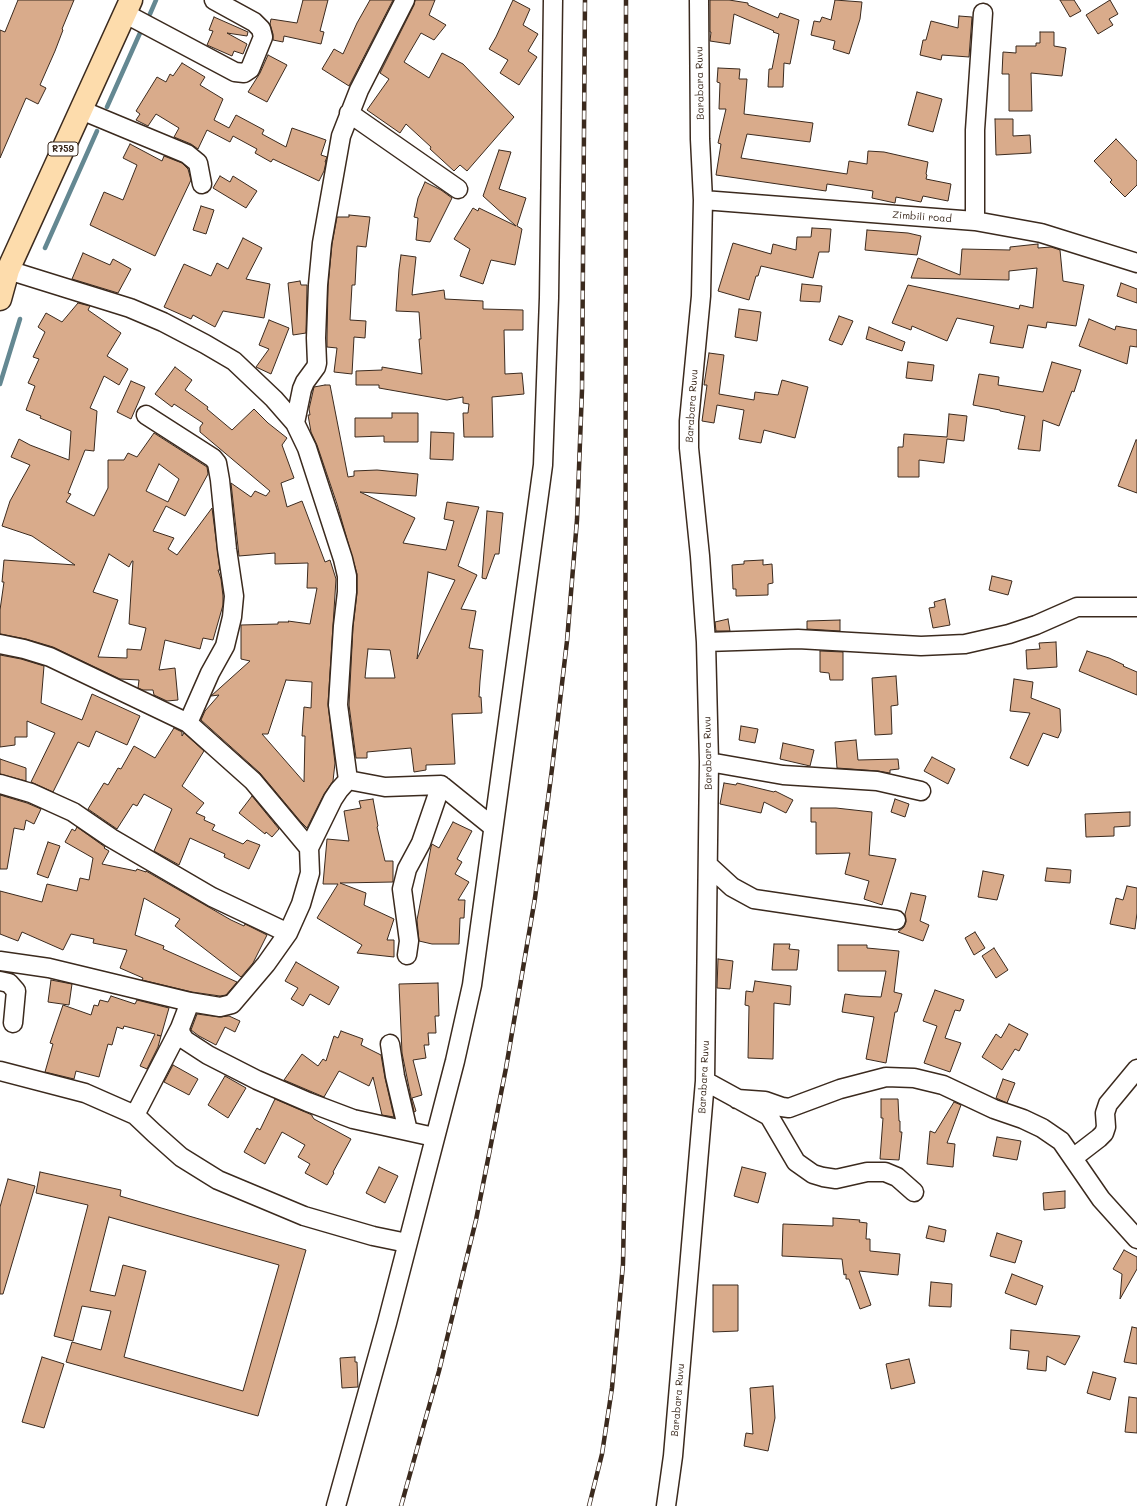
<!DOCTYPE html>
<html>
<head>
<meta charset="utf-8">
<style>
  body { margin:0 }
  canvas { display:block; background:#fff }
</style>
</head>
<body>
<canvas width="1137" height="1506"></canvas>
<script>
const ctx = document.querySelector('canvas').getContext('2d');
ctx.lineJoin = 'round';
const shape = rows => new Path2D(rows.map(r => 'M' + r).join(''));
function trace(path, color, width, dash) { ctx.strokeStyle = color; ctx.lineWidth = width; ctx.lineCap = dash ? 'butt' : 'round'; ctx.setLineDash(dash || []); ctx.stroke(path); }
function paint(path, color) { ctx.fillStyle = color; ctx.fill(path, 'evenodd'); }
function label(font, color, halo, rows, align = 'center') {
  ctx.font = font + ' Mali,sans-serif'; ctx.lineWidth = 3; ctx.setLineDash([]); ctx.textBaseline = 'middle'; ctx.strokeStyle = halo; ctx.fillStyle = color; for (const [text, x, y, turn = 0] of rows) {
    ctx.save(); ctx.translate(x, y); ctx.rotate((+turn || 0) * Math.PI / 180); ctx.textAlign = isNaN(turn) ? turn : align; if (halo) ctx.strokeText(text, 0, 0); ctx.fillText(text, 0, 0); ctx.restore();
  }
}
trace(shape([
  [150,14,156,0],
  [107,107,140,33],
  [45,248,97,131],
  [0,384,20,319]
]), '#648892', 4.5);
const building = shape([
  [18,0,74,0,62,29,63,30,55,51,40,85,46,88,38,104,26,98,0,158,0,30,5,32,18,0],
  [303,0,328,0,320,31,324,32,321,44,284,36,283,42,273,40,273,34,270,24,271,19,297,23,303,0],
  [370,0,393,0,349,86,322,69,334,49,343,54,357,23,370,0],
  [415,0,435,0,429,15,446,25,434,40,421,33,404,62,429,78,442,53,463,64,514,117,467,171,460,165,454,171,430,149,431,147,406,124,400,133,367,110,389,79,380,73,414,5,415,0],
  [513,0,530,9,523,25,538,34,528,51,537,57,519,85,500,73,508,60,489,49,496,37,513,0],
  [710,0,729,0,748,3,748,5,778,18,780,13,799,20,790,64,784,63,783,87,768,87,769,69,772,69,779,34,773,32,774,31,734,14,730,44,710,41,711,32,710,32,710,0],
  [835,0,862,2,860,19,849,54,833,49,835,41,811,35,814,21,820,22,822,17,831,20,835,0],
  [1060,0,1074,0,1081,11,1070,17,1060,0],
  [1110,0,1118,14,1109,19,1113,25,1098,34,1086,15,1110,0],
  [959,16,972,17,969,57,942,55,941,60,920,55,923,40,926,40,931,21,958,28,959,16],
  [214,17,248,32,247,36,227,33,247,44,243,54,234,51,232,56,207,45,213,31,209,30,214,17],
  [1040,32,1054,32,1054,46,1066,48,1062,76,1031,73,1032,111,1009,111,1009,74,1002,74,1003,52,1016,53,1016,46,1036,46,1036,43,1040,43,1040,32],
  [268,55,287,65,267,102,248,92,260,73,268,55],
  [182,63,205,77,200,85,223,99,214,120,229,128,236,115,264,130,262,134,286,147,292,128,326,140,321,155,327,157,325,162,326,162,324,171,319,181,273,159,271,162,255,153,257,149,233,136,230,142,207,130,198,149,191,144,174,137,179,128,156,114,148,126,136,120,140,114,136,111,157,77,166,82,170,74,173,76,182,63],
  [718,68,740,69,739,79,747,79,744,114,813,123,810,142,747,134,741,158,847,174,849,161,867,164,868,151,884,152,928,162,926,174,927,175,926,179,951,184,948,201,923,196,921,202,896,197,895,203,872,198,873,191,827,184,826,191,716,175,721,144,718,143,726,109,719,109,720,83,717,82,718,68],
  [917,92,942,99,933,132,908,125,917,92],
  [995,119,1013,119,1013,136,1030,135,1031,153,996,155,995,119],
  [1116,139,1137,161,1137,185,1125,197,1110,182,1112,180,1094,161,1116,139],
  [130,144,162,161,164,156,182,163,188,169,191,180,155,256,90,225,104,192,123,200,137,165,123,158,130,144],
  [499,150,511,152,499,189,526,198,517,226,522,229,515,265,491,260,483,284,460,276,470,249,454,239,473,208,478,211,479,208,516,226,483,196,499,150],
  [220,176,230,182,233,176,257,191,246,208,213,188,220,176],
  [425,182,441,190,452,198,430,242,416,240,418,218,414,217,418,198,425,182],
  [201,206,214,210,206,234,193,230,201,206],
  [349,215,370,217,366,247,357,246,355,285,352,285,350,320,366,321,365,338,354,337,352,374,334,372,337,348,327,347,327,338,328,286,332,244,337,217,349,217,349,215],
  [812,228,831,229,829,252,819,252,813,278,761,266,758,276,756,276,749,300,718,291,733,243,771,254,773,244,796,250,797,237,811,237,812,228],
  [867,230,908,233,921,236,917,255,865,250,867,230],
  [243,238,262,248,246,279,270,284,264,318,223,311,215,327,193,315,191,319,164,307,184,264,211,276,217,263,228,269,243,238],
  [1038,244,1038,248,1051,247,1060,250,1063,281,1084,285,1076,326,1047,322,1046,328,1028,325,1023,348,990,343,994,326,957,318,947,341,912,326,911,330,892,323,908,285,1019,309,1020,305,1033,308,1037,268,1009,271,1009,280,911,278,918,258,960,275,962,249,1010,250,1010,247,1038,244],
  [83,253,110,265,113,259,131,269,118,293,72,279,83,253],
  [401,255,416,257,412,295,444,290,445,299,483,301,483,309,523,310,523,330,504,330,505,374,522,373,524,394,492,397,493,437,464,437,463,413,468,413,469,404,463,403,463,397,447,400,379,388,379,385,356,385,356,371,382,370,382,367,422,374,419,339,421,339,419,312,396,311,399,269,401,255],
  [300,281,301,285,307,285,306,333,293,335,288,283,300,281],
  [1121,283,1137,289,1137,303,1117,296,1121,283],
  [802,284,822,286,820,302,800,301,802,284],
  [78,303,90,306,88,310,121,333,107,356,128,369,119,385,104,376,90,408,97,411,94,451,85,450,68,493,71,494,66,502,94,516,108,488,108,460,124,460,128,453,137,457,154,433,207,467,208,474,185,516,166,506,153,531,174,538,168,549,177,555,212,508,220,570,218,570,221,579,223,596,223,605,213,640,203,638,200,649,165,640,159,670,175,668,178,700,167,701,154,695,153,690,143,690,138,688,139,680,120,679,53,647,26,639,0,634,0,610,4,582,2,582,4,560,75,565,32,536,2,526,10,501,30,465,11,457,19,439,30,445,69,460,71,431,40,418,41,416,26,410,35,386,28,383,39,359,33,357,45,332,38,327,46,313,62,322,78,303],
  [159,464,179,479,168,502,146,491,159,464],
  [109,554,129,567,132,561,133,561,129,624,146,628,141,650,127,649,127,658,98,657,118,600,93,592,109,554],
  [739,309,761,312,757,341,735,337,739,309],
  [839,316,853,321,842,345,829,340,839,316],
  [1089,319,1115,330,1116,326,1137,330,1137,347,1130,346,1127,364,1079,346,1089,319],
  [269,320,289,328,271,374,256,367,269,349,259,345,269,320],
  [869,327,905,342,902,351,866,339,869,327],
  [709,353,724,355,719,394,754,400,755,392,778,395,782,380,808,387,795,438,764,430,761,443,739,439,744,410,717,405,714,423,702,421,707,385,704,385,709,353],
  [908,362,934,365,932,381,906,378,908,362],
  [1052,362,1081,370,1074,392,1072,391,1059,426,1043,420,1040,451,1018,449,1025,416,1000,411,1000,410,973,405,979,374,999,377,998,385,1043,392,1052,362],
  [175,367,192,380,185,390,208,407,207,409,232,430,254,409,268,423,287,438,282,445,294,478,281,483,287,507,302,501,325,562,330,560,336,579,328,704,335,763,333,781,324,794,307,828,301,822,260,773,201,720,205,711,219,695,211,696,250,661,241,659,241,625,278,624,278,622,289,622,288,621,310,624,317,588,307,588,308,563,275,564,275,553,239,556,231,483,251,497,255,491,266,496,270,491,200,432,200,427,203,423,174,404,172,407,155,394,175,367],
  [286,680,312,682,311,708,304,707,302,736,305,736,304,782,262,734,268,734,286,680],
  [131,381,145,387,131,419,117,412,131,381],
  [325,385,330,385,348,477,354,476,354,471,377,470,418,474,416,496,360,492,415,518,403,543,446,550,454,521,444,519,447,502,479,507,458,566,477,575,461,609,476,611,469,648,483,650,480,681,479,697,481,697,482,713,452,714,455,764,426,765,426,770,414,772,411,748,367,752,367,758,356,758,349,705,353,627,357,593,357,574,337,504,317,445,311,432,308,415,310,415,309,409,314,387,325,385],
  [428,572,455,580,417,659,428,572],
  [368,649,390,650,395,678,365,678,368,649],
  [392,413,418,413,418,442,384,442,384,436,355,437,355,418,392,418,392,413],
  [949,414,967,416,964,441,947,439,944,463,919,460,919,477,898,477,898,447,903,447,904,434,947,437,949,414],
  [431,432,454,433,453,460,430,459,431,432],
  [1136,440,1137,440,1137,493,1118,486,1136,440],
  [487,511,503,513,499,554,495,554,486,579,482,578,487,511],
  [763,560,763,565,772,564,773,583,768,584,768,595,736,596,736,589,733,589,732,565,744,564,744,561,763,560],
  [992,576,1012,581,1008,595,989,590,992,576],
  [945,599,950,625,933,628,929,608,935,607,934,602,945,599],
  [728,619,730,631,716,631,715,622,728,619],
  [840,620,840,631,807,629,807,621,840,620],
  [1056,642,1057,667,1027,669,1026,650,1040,649,1039,643,1056,642],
  [820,651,843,652,843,680,830,680,829,673,820,672,820,651],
  [1087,651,1109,658,1124,665,1123,666,1137,672,1137,695,1079,671,1087,651],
  [0,655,21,659,44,666,41,703,82,720,92,694,140,716,127,745,96,731,89,747,78,742,53,792,31,782,55,733,27,721,27,737,15,737,15,745,0,747,0,655],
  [896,676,898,705,891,706,892,734,875,735,872,678,896,676],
  [1014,679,1033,682,1031,698,1060,709,1061,731,1058,738,1043,733,1028,766,1010,758,1030,713,1010,711,1014,679],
  [741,726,758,729,755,743,739,740,741,726],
  [174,728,182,732,182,736,184,733,204,751,182,786,204,803,196,813,205,817,204,820,215,825,212,830,243,844,247,840,260,845,249,869,224,857,225,854,190,838,179,865,154,851,172,809,144,794,137,806,133,804,117,829,88,809,104,783,108,785,118,768,121,769,134,746,155,758,174,728],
  [856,740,858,760,898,759,899,769,890,770,890,773,878,771,837,768,835,742,856,740],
  [783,743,814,750,810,766,780,759,783,743],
  [932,757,955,769,948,784,924,771,932,757],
  [0,759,26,768,26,781,0,774,0,759],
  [724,783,736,785,737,783,774,792,775,791,793,800,786,813,764,802,761,813,720,804,724,783],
  [0,795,27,803,41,809,34,824,26,820,24,830,14,828,7,869,0,869,0,795],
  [252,796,279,829,272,837,266,832,265,834,239,813,252,796],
  [373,799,378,826,377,827,385,861,393,861,393,882,340,883,366,893,364,905,394,919,387,940,394,940,394,957,357,953,362,945,317,918,338,884,323,884,327,839,349,841,344,811,361,808,359,801,373,799],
  [895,799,909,804,905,817,891,812,895,799],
  [811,808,836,808,872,812,869,855,896,859,882,905,864,899,869,881,845,874,850,853,816,854,816,822,811,822,811,808],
  [1130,812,1130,826,1114,827,1114,836,1086,837,1085,814,1130,812],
  [453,822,472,831,457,859,462,862,455,874,469,882,458,900,465,900,464,918,460,918,459,944,432,944,419,941,417,920,431,847,432,844,439,848,453,822],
  [77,827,105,847,104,848,109,851,102,864,136,871,137,869,146,872,146,871,231,920,244,926,245,924,267,935,253,963,241,977,175,926,180,919,144,898,135,935,164,946,163,949,237,982,226,995,220,996,192,992,142,980,143,978,120,968,127,950,93,943,94,939,71,934,63,950,22,932,18,941,0,934,0,891,42,902,47,884,77,891,80,878,89,880,93,858,65,842,72,829,75,831,77,827],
  [48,842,60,846,48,878,37,874,48,842],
  [1047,868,1071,870,1070,883,1045,881,1047,868],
  [983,871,1004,875,997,900,978,897,983,871],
  [1127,886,1137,888,1137,913,1135,929,1110,924,1116,898,1123,900,1127,886],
  [911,893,926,896,920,921,929,925,923,941,898,932,904,927,906,922,905,914,911,893],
  [975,932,985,948,974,955,965,938,975,932],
  [774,944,790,944,789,949,799,950,797,970,772,970,774,944],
  [838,945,867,945,867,948,899,951,894,992,902,994,897,1012,895,1012,886,1063,866,1059,874,1017,842,1012,845,994,860,996,881,997,886,971,838,971,838,945],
  [994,948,1008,970,996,978,982,956,994,948],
  [718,959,733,961,730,989,717,988,718,959],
  [296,962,339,987,329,1005,310,994,303,1006,291,999,298,988,285,981,296,962],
  [51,980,72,984,69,1005,48,1002,51,980],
  [755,981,791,986,790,1005,774,1003,773,1059,748,1058,749,1006,745,1005,746,991,753,992,755,981],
  [438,983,439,1016,435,1016,436,1033,428,1033,429,1045,424,1045,426,1058,413,1060,422,1095,412,1098,416,1111,414,1112,402,1053,399,984,438,983],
  [935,990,964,1000,960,1011,955,1010,945,1038,961,1043,950,1072,924,1063,937,1026,923,1021,935,990],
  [111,996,135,1004,137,1000,169,1008,161,1036,157,1035,161,1036,158,1047,147,1069,140,1066,155,1034,124,1026,123,1029,117,1027,112,1045,108,1044,99,1077,76,1071,74,1079,45,1072,53,1044,50,1043,63,1005,91,1015,94,1005,98,1006,100,1000,108,1002,111,996],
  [197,1014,219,1017,229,1016,240,1021,235,1032,225,1027,216,1045,199,1036,191,1030,197,1014],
  [1009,1024,1028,1034,1019,1051,1015,1049,1002,1070,982,1057,996,1034,1001,1038,1009,1024],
  [341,1031,363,1039,361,1045,381,1055,385,1078,394,1117,382,1115,373,1077,369,1086,339,1071,324,1097,284,1080,302,1054,318,1066,323,1059,326,1061,334,1036,338,1038,341,1031],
  [173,1065,198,1079,189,1095,164,1082,173,1065],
  [225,1076,246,1088,228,1118,208,1105,225,1076],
  [1003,1079,1015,1083,1007,1103,996,1098,1003,1079],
  [275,1099,312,1115,312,1116,314,1119,351,1139,333,1172,334,1173,327,1185,305,1173,310,1164,298,1157,305,1145,282,1132,265,1164,244,1152,257,1128,260,1130,275,1099],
  [881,1099,898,1099,899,1121,900,1121,900,1132,902,1132,899,1160,880,1159,883,1118,881,1118,881,1099],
  [954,1102,961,1105,947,1143,955,1144,953,1167,927,1164,930,1131,935,1133,954,1102],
  [997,1137,1021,1141,1017,1160,993,1156,997,1137],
  [379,1167,398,1176,385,1203,366,1193,379,1167],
  [742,1167,766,1173,758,1203,734,1196,742,1167],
  [40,1172,121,1190,120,1196,306,1250,258,1416,66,1362,72,1342,101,1350,111,1311,82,1306,73,1341,54,1336,88,1205,36,1193,40,1172],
  [109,1217,279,1265,243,1391,124,1357,146,1271,123,1265,115,1296,90,1291,109,1217],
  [8,1179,35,1186,3,1294,0,1294,0,1207,8,1179],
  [1065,1191,1065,1208,1044,1210,1043,1193,1065,1191],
  [833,1218,860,1220,859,1222,867,1223,866,1239,870,1239,870,1251,900,1254,898,1275,859,1271,871,1305,860,1309,849,1279,846,1279,846,1274,844,1275,842,1259,782,1256,783,1224,833,1226,833,1218],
  [929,1226,946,1230,944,1242,926,1238,929,1226],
  [997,1233,1022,1241,1015,1263,990,1256,997,1233],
  [1124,1250,1137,1257,1137,1269,1120,1299,1122,1274,1113,1269,1124,1250],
  [1012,1274,1043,1286,1036,1305,1005,1293,1012,1274],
  [931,1282,952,1284,951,1307,929,1306,931,1282],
  [713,1285,738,1285,738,1331,713,1332,713,1285],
  [1132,1327,1137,1328,1137,1364,1124,1362,1132,1327],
  [1011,1330,1070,1335,1080,1336,1065,1365,1047,1356,1046,1371,1027,1369,1029,1351,1010,1349,1011,1330],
  [42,1357,64,1364,44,1428,22,1422,42,1357],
  [355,1357,355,1362,357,1362,358,1387,342,1388,340,1358,355,1357],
  [909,1359,915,1383,891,1389,886,1364,909,1359],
  [1093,1372,1116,1378,1110,1400,1087,1393,1093,1372],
  [773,1386,775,1418,768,1451,744,1446,746,1433,753,1434,750,1388,773,1386],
  [1129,1397,1137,1398,1137,1433,1125,1432,1129,1397]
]);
paint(building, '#d9ab8b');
trace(building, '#3b2a1e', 1);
const minor = shape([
  [124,13,235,72,244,73,250,69,263,37,261,29,254,22,214,0],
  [81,110,187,154,198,163,202,184],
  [349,113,458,189],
  [703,200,975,221,1041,233,1137,263],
  [975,221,975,130,983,13],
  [8,270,130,308,163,322,205,344,234,361,274,399,295,423,307,448,343,559,347,576,347,592,343,626,338,705,348,780],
  [146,415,213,458,217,463,220,480,227,549,234,596,232,617,225,646,210,673,188,723],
  [295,423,302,389,305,382,316,367,317,363,316,338,318,285,322,243,341,136,359,90,405,0],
  [706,642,798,639,921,646,965,644,1009,634,1036,625,1077,607,1137,607],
  [0,644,24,649,50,657,188,723,253,781,309,848],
  [709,762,783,775,877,781,921,791],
  [0,784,31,793,73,812,111,838,212,897,288,933],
  [708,865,732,887,754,899,896,920],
  [407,955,409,941,402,889,407,869,421,843,441,785],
  [0,961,49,968,190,1002,220,1007,232,1004,266,964,288,933,301,904,310,873,309,848,333,799,339,790,348,780,385,787,441,785,493,827],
  [0,981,9,983,16,991,13,1023],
  [190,1002,180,1028,181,1034,185,1040,208,1055,257,1080,308,1102,353,1119,434,1137],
  [390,1044,395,1076,408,1131],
  [0,1071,85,1093,135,1115,154,1133,181,1157,218,1180,304,1216,373,1236,407,1243],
  [705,1081,769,1116,796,1162,813,1174,823,1177,836,1179,867,1172,885,1172,897,1177,914,1192],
  [737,1099,765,1101,782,1107,789,1108,840,1089,886,1077,914,1078,943,1085,994,1109,1023,1119,1042,1128,1061,1141,1101,1199,1137,1239],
  [135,1115,180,1028],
  [1073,1158,1099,1138,1104,1133,1106,1127,1105,1113,1108,1104,1137,1069],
  [336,1506,387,1323,455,1061,472,985,543,465,549,298,553,0],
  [666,1506,673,1456,705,1081,709,762,706,642,700,556,689,448,689,421,701,296,703,200,700,139,699,0]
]);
const major = shape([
  [0,299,8,270,131,0]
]);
trace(minor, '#3b2a1e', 21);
trace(major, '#3b2a1e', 25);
trace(minor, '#fff', 18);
trace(major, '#fddcac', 22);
const rail = shape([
  [401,1506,439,1371,476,1220,506,1068,535,898,552,769,567,641,577,520,582,390,585,0],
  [589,1506,602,1454,612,1388,623,1264,625,1162,626,0]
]);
trace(rail, '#3b2a1e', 4.5);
trace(rail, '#fff', 3, [9]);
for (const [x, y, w] of [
  [63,149,30]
]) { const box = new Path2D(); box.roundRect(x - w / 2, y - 7, w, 14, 3); ctx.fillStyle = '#fff'; ctx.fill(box); trace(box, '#3b2a1e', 1); }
label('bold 9px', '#3b2a1e', null, [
  ["R759",63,149]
]);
label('10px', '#3b2a1e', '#fff', [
  ["Barabara Ruvu",700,83,-91],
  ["Zimbili road",922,217,4],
  ["Barabara Ruvu",692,406,-86],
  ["Barabara Ruvu",708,753,-91],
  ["Barabara Ruvu",704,1077,-87],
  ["Barabara Ruvu",678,1400,-85]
]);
</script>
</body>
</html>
